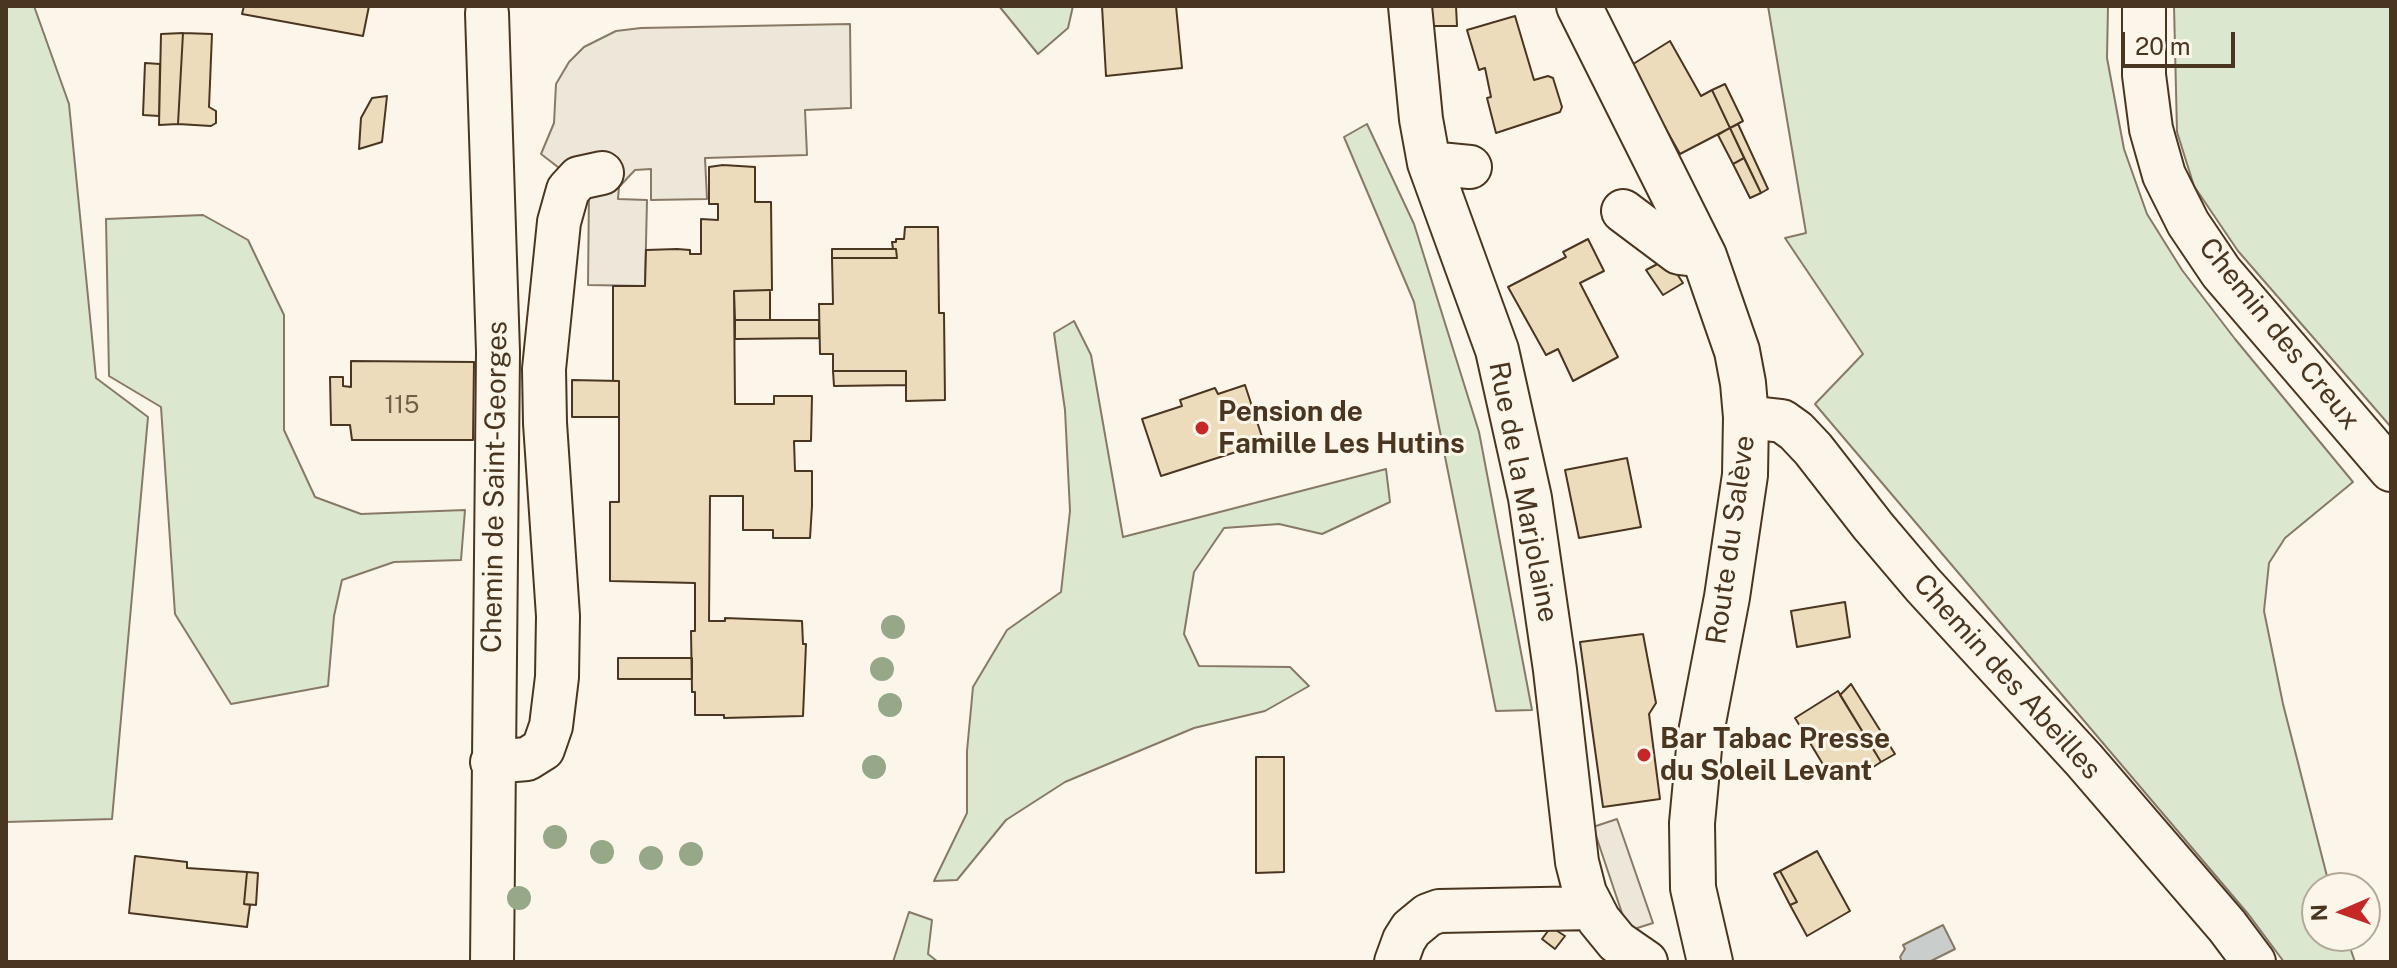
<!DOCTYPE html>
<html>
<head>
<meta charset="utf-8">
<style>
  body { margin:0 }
  #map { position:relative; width:2397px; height:968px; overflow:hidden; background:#fbf6e9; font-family:"Public Sans",sans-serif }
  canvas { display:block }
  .frame { position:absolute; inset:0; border:8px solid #4a3520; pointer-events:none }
  .north { position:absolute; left:2301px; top:872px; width:80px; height:80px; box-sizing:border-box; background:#fbf6e9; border:2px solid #b4a999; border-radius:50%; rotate:268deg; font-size:22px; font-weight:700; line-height:32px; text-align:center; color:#4a3520 }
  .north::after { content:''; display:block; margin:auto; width:28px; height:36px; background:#c62828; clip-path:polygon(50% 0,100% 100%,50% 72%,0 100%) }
  .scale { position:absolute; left:2121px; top:32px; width:114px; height:36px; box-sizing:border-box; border:4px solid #4a3520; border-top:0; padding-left:10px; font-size:24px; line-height:28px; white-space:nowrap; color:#4a3520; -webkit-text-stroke:6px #fbf6e9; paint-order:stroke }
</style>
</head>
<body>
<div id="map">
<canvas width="2397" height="968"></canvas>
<div class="frame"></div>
<div class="north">N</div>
<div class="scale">20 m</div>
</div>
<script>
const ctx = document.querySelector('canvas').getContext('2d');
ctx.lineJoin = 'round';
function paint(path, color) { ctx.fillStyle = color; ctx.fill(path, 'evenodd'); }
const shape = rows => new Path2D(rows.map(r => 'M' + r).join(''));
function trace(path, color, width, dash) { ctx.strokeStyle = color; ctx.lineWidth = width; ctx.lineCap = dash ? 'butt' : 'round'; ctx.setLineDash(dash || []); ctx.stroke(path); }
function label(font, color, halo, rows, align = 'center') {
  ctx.font = font + ' "Public Sans",sans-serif'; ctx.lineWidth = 6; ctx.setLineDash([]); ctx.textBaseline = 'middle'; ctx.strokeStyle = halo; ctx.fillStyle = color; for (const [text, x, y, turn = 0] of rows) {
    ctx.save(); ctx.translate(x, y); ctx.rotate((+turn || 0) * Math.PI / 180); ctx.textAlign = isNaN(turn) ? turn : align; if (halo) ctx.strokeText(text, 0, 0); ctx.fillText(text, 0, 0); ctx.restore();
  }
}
const green = shape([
  [6,6,34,6,69,104,96,378,148,417,112,819,6,822,6,6],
  [999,6,1073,6,1068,28,1038,54,999,6],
  [1768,6,2108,6,2107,58,2124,149,2147,214,2182,270,2235,339,2353,482,2285,538,2269,563,2264,611,2283,704,2330,888,2317,888,2317,936,2346,936,2355,962,2284,962,2249,915,1815,404,1863,354,1785,238,1806,233,1768,6],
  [2174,6,2391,6,2391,427,2238,251,2194,186,2177,132,2174,6],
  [1367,124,1414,224,1479,432,1532,710,1496,711,1414,302,1344,137,1367,124],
  [203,215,248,240,284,315,284,430,315,497,361,514,465,510,461,560,394,562,342,580,334,616,328,686,231,704,175,614,161,407,109,376,106,219,203,215],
  [1074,321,1091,355,1123,537,1386,469,1390,502,1322,534,1279,524,1224,528,1194,572,1184,634,1199,666,1290,667,1309,686,1265,711,1194,728,1065,782,1006,820,957,880,934,881,967,813,967,751,973,687,1007,630,1061,592,1070,511,1065,410,1054,333,1074,321],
  [909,912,932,920,928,954,938,962,893,962,909,912]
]);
paint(green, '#dce7d0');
trace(green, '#887966', 2);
const parking = shape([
  [850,24,851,108,805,110,807,155,705,158,707,199,651,200,651,169,635,170,619,187,618,199,647,200,645,286,588,285,589,191,541,154,554,123,556,84,569,62,584,47,616,31,641,28,850,24],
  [1617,819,1653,923,1628,931,1593,827,1617,819]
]);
paint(parking, '#ede7d9');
trace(parking, '#887966', 2);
const water = shape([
  [1943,925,1955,949,1929,962,1902,962,1900,957,1905,949,1903,945,1943,925]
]);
paint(water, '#c9cecd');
trace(water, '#887966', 2);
const building = shape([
  [244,6,369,6,363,36,242,14,244,6],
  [1102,6,1176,6,1182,68,1106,76,1102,6],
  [1431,6,1456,6,1457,26,1432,26,1431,6],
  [1515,16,1534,80,1548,76,1553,78,1562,107,1560,112,1496,133,1487,98,1491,97,1485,68,1479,70,1467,30,1515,16],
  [183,33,178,124,159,125,161,34,183,33],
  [183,33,212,34,209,107,216,111,216,123,211,126,178,124,183,33],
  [1670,41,1701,96,1712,90,1730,128,1680,154,1630,66,1670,41],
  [145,63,160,64,159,116,143,115,145,63],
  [1725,84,1743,121,1730,128,1712,90,1725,84],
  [387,96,382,142,359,149,361,118,372,98,387,96],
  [1738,124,1768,189,1761,193,1730,128,1738,124],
  [1730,128,1744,158,1733,164,1718,135,1730,128],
  [1744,158,1761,193,1750,198,1733,164,1744,158],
  [723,165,755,167,755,202,771,202,772,290,734,291,735,404,774,404,774,396,812,396,811,441,794,441,795,471,812,471,812,506,810,538,773,538,773,530,743,530,743,496,710,496,709,621,725,621,725,618,802,621,803,644,806,644,803,716,724,718,724,715,695,715,695,692,692,692,691,631,695,631,695,583,610,581,610,502,619,502,619,381,613,381,613,286,645,286,646,250,677,249,690,250,690,254,701,254,701,219,718,220,718,204,709,204,709,167,723,165],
  [905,227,938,227,939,313,944,313,945,400,906,401,906,371,833,371,833,354,820,354,819,304,833,304,832,258,897,258,896,249,893,249,892,242,896,242,896,239,904,239,905,227],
  [1588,239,1604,271,1580,283,1618,357,1573,381,1558,349,1546,355,1508,287,1566,257,1563,252,1588,239],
  [832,249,896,249,897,258,832,258,832,249],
  [1667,259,1683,283,1663,295,1646,270,1667,259],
  [770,290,770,320,735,320,734,291,770,290],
  [735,320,819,320,819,338,735,339,735,320],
  [351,361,474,362,473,440,352,440,350,425,331,425,330,377,343,377,343,386,351,387,351,361],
  [833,371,906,371,906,385,834,386,833,371],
  [572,380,619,381,619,417,572,417,572,380],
  [1245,385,1264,443,1161,476,1142,419,1182,406,1180,400,1215,388,1218,394,1245,385],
  [1627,458,1641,527,1579,538,1565,470,1627,458],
  [1845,602,1850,637,1797,647,1791,611,1845,602],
  [1643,634,1656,703,1649,714,1660,799,1603,807,1580,642,1643,634],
  [618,658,692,658,692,679,618,679,618,658],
  [1851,684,1895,754,1881,762,1840,695,1851,684],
  [1838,691,1881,762,1853,780,1845,767,1830,776,1795,718,1838,691],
  [1256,757,1284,757,1284,872,1256,873,1256,757],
  [1817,851,1850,911,1807,936,1790,905,1797,902,1780,871,1817,851],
  [135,856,187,862,187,868,247,872,244,904,250,905,247,927,129,913,135,856],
  [1780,871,1797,902,1790,905,1774,874,1780,871],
  [247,872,258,873,256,905,244,904,247,872],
  [1551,927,1565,936,1555,949,1542,939,1551,927]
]);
paint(building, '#ecdcbc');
trace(building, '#4a3520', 2);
const minor = shape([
  [1410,6,1421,119,1429,163,1497,350,1530,498,1555,670,1577,862,1585,893,1599,920,1617,942,1646,962],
  [2144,6,2144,75,2151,129,2164,175,2188,223,2221,272,2391,470],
  [487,13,498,352,492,962],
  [1429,163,1470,167],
  [1623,211,1679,253,1704,256],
  [1746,417,1782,421,1796,431,1813,449,1873,526,1923,585,2084,760,2227,926,2254,962],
  [492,762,527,759,543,749,551,726,557,677,558,616,545,423,544,369,559,222,568,190,579,178,602,173],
  [1396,962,1404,940,1411,929,1428,915,1439,911,1592,908]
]);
const major = shape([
  [1579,6,1704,256,1737,351,1743,383,1746,417,1745,475,1727,597,1700,738,1692,823,1693,888,1710,962]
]);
trace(minor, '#4a3520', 46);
trace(major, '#4a3520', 48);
trace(minor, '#fbf6e9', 42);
trace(major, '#fbf6e9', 44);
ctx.fillStyle = '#96a887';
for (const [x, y] of [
  [893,627],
  [882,669],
  [890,705],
  [874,767],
  [555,837],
  [602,852],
  [691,854],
  [651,858],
  [519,898]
]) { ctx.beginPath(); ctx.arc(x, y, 12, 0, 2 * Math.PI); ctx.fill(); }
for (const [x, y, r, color] of [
  [1202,428,8,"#c62828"],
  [1644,755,8,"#c62828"]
]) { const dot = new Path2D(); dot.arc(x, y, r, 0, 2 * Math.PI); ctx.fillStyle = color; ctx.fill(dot); trace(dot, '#fbf6e9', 3); }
label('24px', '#725f47', null, [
  ["115",402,406]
]);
label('28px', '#4a3520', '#fbf6e9', [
  ["Chemin des Creux",2279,334,51],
  ["Chemin de Saint-Georges",495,487,-89],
  ["Rue de la Marjolaine",1523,492,79],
  ["Route du Salève",1731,540,-82],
  ["Chemin des Abeilles",2007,677,48]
]);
label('bold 28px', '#4a3520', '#fbf6e9', [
  ["Pension de",1218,412],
  ["Famille Les Hutins",1218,444],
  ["Bar Tabac Presse",1660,739],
  ["du Soleil Levant",1660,771]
], 'left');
</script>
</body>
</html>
